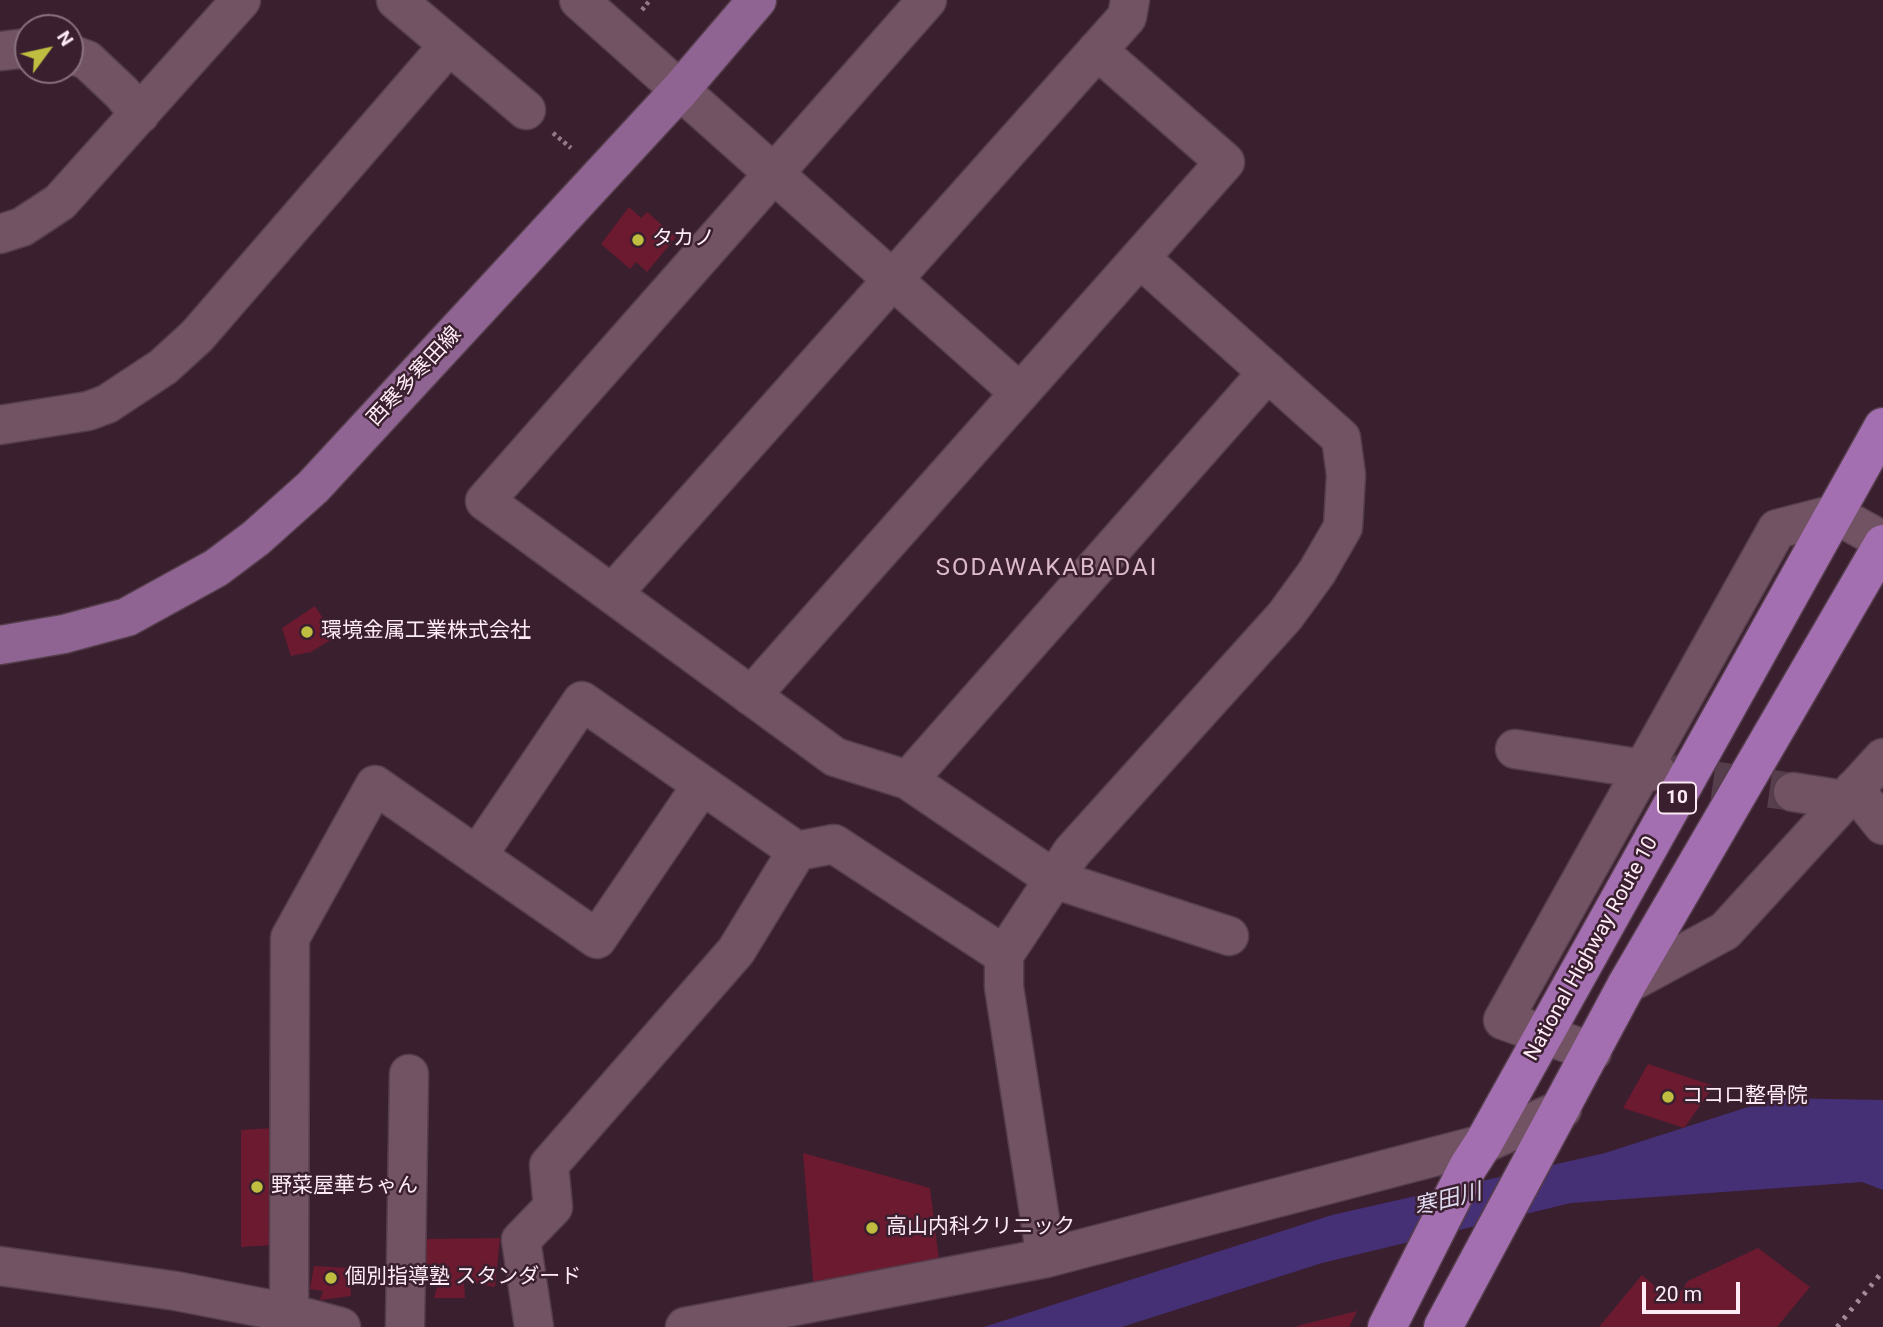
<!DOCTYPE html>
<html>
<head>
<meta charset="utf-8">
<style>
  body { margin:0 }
  #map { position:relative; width:1883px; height:1327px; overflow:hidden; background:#3a1f2f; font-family:Roboto,sans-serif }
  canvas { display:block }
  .north { position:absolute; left:14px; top:14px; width:70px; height:70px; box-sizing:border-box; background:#3a1f2f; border:2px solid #88717e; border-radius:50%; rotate:57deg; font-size:19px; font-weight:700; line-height:28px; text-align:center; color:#feebf5 }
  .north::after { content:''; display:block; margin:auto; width:24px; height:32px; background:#bfbe41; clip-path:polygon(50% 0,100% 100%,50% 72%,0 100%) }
  .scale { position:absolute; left:1642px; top:1282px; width:98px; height:32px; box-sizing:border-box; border:4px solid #feebf5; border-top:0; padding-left:9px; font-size:21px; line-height:24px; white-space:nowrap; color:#feebf5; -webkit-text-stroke:5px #3a1f2f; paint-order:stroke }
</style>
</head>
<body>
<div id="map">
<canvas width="1883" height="1327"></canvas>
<div class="north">N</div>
<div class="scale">20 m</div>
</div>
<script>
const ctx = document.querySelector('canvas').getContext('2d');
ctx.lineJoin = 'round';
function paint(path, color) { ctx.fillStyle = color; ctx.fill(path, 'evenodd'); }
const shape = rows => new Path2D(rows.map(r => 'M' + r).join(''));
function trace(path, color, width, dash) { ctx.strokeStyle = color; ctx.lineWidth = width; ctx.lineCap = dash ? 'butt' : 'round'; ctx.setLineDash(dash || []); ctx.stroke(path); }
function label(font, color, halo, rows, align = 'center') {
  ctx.font = font + ' Roboto,"Noto Sans JP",sans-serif'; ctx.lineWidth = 5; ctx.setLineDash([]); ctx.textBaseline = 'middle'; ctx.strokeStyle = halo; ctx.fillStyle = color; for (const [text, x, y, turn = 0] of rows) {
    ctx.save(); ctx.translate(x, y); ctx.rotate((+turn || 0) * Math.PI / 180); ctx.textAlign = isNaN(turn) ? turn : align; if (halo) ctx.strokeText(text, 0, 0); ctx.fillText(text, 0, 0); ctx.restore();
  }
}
paint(shape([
  [1776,1098,1883,1100,1883,1190,1862,1182,1571,1203,1322,1263,1122,1327,984,1327,1332,1215,1605,1153]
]), '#452f75');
paint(shape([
  [629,207,641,218,647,212,676,237,647,272,636,262,630,269,601,244],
  [315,606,335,637,311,652,291,656,282,628],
  [1648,1064,1714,1086,1684,1128,1623,1108],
  [273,1128,273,1245,241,1247,241,1130],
  [803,1153,930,1188,940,1268,814,1291],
  [500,1238,495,1287,464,1281,465,1298,434,1298,440,1275,419,1279,423,1239],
  [1758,1248,1810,1287,1777,1327,1599,1327,1642,1275,1673,1302,1688,1281],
  [314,1266,349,1268,351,1296,320,1300,323,1291,310,1289],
  [1357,1311,1349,1327,1297,1327,1297,1326]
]), '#6c1a30');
trace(shape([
  [1657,772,1793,792]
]), '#573e4d', 38, [38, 19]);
const minor = shape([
  [396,0,526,110],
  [579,0,1020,393],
  [927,0,485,501,835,757,908,780,1054,879,1229,936],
  [0,51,28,48],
  [70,54,87,60,121,92,140,114],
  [0,234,22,227,60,202,241,0],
  [0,425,88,411,107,404,163,367,197,336,449,45],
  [613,593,1127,17,1130,0],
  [751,696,1225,162,1097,50],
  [1515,749,1656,771],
  [908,780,1268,372],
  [1854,789,1883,825],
  [1793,792,1844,800],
  [477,856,582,701,797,851,834,844,1004,955,1004,987,1046,1258],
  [1004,955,1072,852,1285,616,1317,572,1343,527,1346,475,1341,438,1140,258],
  [1627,984,1725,931,1883,758],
  [1592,1052,1503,1020,1777,529,1835,514,1883,541],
  [0,1266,176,1291,289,1313,341,1327],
  [289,1313,290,938,375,785,597,939,702,785],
  [405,1327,409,1074],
  [534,1327,521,1240,553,1207,549,1165,736,951,797,851],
  [685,1327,1046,1258,1483,1144,1562,1109]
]);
const major = shape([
  [0,645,64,634,127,617,216,568,256,538,313,487,680,90,757,0]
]);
const highway = shape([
  [1387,1327,1468,1167,1483,1144,1883,427],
  [1443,1327,1627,984,1883,544]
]);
trace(minor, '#553e4c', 41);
trace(major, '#553e4c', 41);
trace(highway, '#553e4c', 41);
trace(shape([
  [642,10,650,0],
  [553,133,571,148]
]), '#927b88', 4.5, [3.5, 3.5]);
trace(minor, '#725364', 38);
trace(major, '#906492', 38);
trace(highway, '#a46fb1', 38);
trace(shape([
  [1837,1327,1883,1271]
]), '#a38c99', 5, [3.5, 7]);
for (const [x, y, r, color] of [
  [638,240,7,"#bfbe41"],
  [307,632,7,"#bfbe41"],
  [1668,1097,7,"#bfbe41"],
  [257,1187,7,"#bfbe41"],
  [872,1228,7,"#bfbe41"],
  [331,1278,7,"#bfbe41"]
]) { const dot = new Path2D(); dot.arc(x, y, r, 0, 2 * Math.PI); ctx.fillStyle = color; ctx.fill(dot); trace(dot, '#3a1f2f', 2.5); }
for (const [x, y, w] of [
  [1677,798,38]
]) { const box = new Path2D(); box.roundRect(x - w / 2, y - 15.5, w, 31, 5); ctx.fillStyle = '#3a1f2f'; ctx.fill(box); trace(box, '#feebf5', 2); }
label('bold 19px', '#feebf5', null, [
  ["10",1677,798]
]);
label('21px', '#feebf5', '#3a1f2f', [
  ["タカノ",652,240],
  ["環境金属工業株式会社",321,632],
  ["ココロ整骨院",1682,1097],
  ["野菜屋華ちゃん",271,1187],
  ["高山内科クリニック",886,1228],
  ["個別指導塾 スタンダード",345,1278]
], 'left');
label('21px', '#feebf5', '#3a1f2f', [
  ["西寒多寒田線",415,377,-47],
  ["National Highway Route 10",1592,949,-61]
]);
label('italic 23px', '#dedaef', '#3a1f2f', [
  ["寒田川",1448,1201,-14]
]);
ctx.letterSpacing = '2px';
label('24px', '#ddb9cc', '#3a1f2f', [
  ["SODAWAKABADAI",1047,569]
]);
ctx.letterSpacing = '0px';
</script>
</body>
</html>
